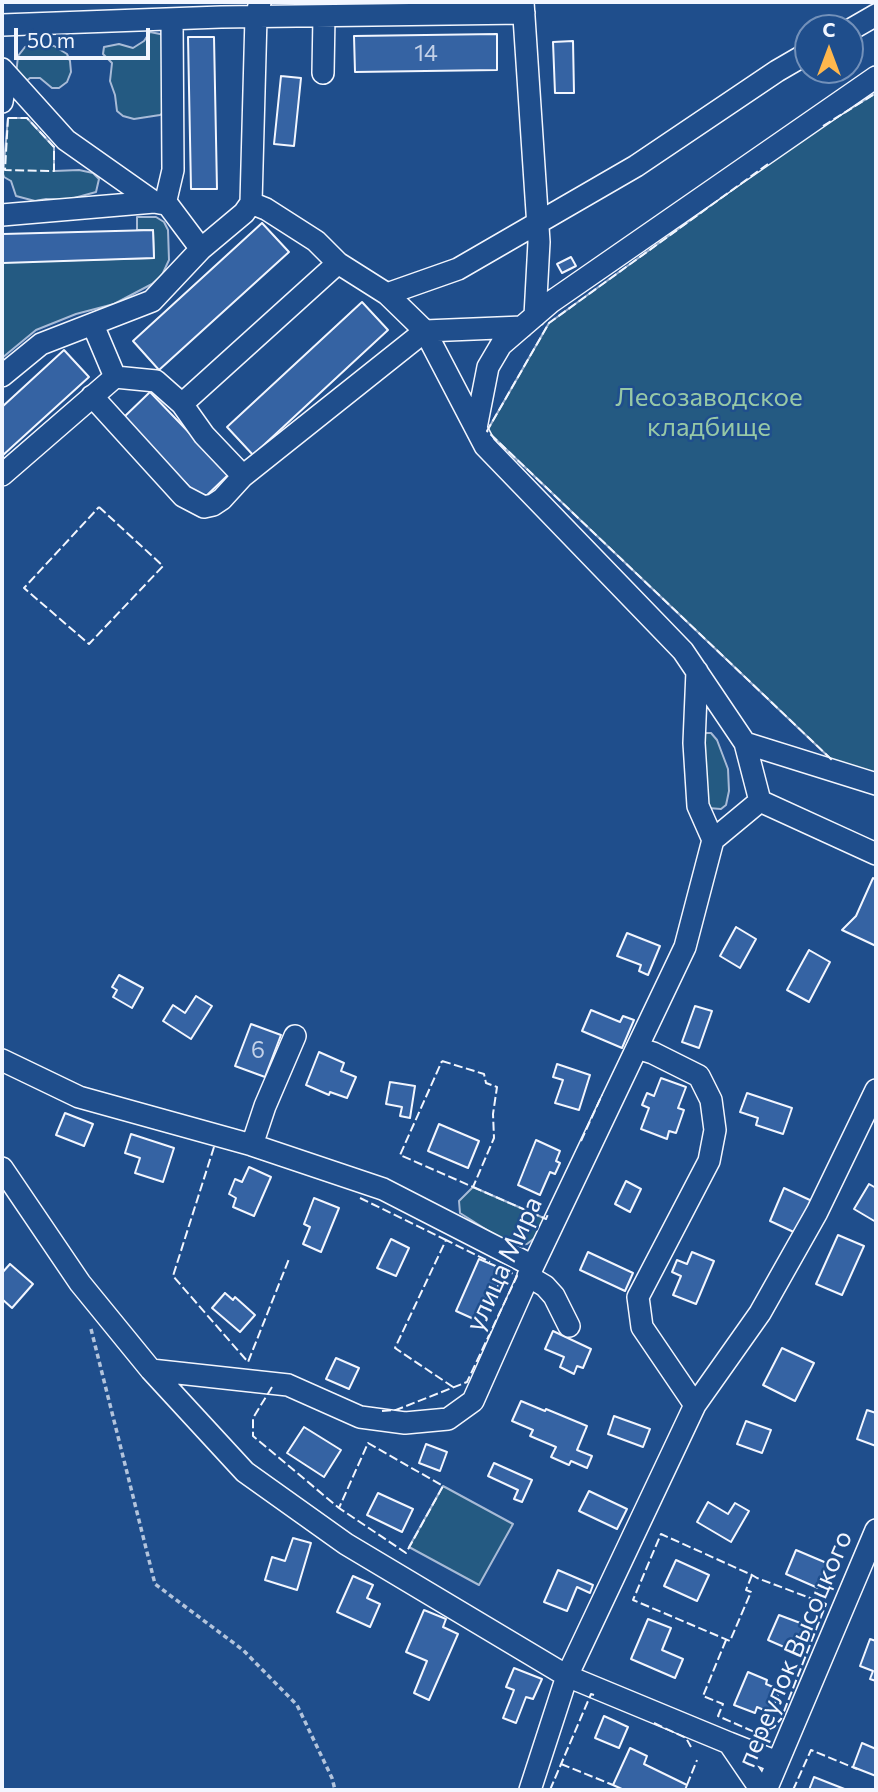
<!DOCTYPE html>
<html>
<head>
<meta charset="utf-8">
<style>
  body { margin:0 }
  #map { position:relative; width:878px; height:1792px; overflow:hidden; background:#1f4e8c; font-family:Commissioner,sans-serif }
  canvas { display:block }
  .frame { position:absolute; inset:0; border:4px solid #f2f6ff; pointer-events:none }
  .north { position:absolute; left:794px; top:14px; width:70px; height:70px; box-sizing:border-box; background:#1f4e8c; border:2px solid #7391ba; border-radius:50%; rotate:0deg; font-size:19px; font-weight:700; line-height:28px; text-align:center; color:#f2f6ff }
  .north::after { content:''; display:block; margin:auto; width:24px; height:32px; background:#ffb74d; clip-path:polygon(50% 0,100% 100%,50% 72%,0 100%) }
  .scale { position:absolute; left:14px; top:28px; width:136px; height:32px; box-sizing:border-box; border:4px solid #f2f6ff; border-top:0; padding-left:9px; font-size:21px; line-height:24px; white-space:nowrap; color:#f2f6ff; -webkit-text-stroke:5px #1f4e8c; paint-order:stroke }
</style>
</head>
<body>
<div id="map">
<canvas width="878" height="1792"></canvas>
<div class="frame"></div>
<div class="north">С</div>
<div class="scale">50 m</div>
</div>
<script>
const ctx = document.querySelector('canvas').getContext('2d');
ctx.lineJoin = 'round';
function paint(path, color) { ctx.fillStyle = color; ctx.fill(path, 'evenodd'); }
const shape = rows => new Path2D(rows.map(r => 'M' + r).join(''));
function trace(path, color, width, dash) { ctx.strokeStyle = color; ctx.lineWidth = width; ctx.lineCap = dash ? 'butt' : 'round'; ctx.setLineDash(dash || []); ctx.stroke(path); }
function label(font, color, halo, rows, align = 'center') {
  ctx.font = font + ' Commissioner,sans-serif'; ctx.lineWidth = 5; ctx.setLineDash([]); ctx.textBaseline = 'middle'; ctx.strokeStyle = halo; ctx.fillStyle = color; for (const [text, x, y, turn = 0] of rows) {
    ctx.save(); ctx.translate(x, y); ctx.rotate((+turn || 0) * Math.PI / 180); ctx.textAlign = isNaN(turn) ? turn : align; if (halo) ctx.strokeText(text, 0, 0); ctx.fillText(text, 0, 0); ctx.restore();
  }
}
const green = shape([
  [150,32,165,35,167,110,160,115,134,119,123,116,117,111,115,95,110,81,112,63,103,54,104,47,119,44,133,48,144,41,150,32],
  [39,44,54,46,67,54,70,61,71,72,67,82,59,88,52,88,40,78,30,78,24,83,16,75,18,56,25,47,39,44],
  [876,93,876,776,834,762,487,431,549,323,802,139,876,93],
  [8,118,27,118,54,147,54,171,79,170,93,173,99,179,96,192,67,200,46,199,35,201,16,196,11,181,4,177,3,174,8,118],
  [137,217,156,217,164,222,168,230,169,260,162,275,152,284,114,304,76,314,36,330,2,358,2,234,3,262,154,258,153,230,137,230,137,217],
  [706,733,711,733,717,740,728,769,729,791,726,805,721,809,708,808,702,738,706,733],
  [473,1187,546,1219,536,1237,527,1244,518,1245,506,1242,460,1213,459,1201,473,1187],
  [443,1486,513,1524,479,1585,409,1547,443,1486]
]);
paint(green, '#245a82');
trace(green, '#a8bbd7', 2);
const building = shape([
  [497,34,497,70,355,72,354,36,497,34],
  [188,37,214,37,217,189,191,189,188,37],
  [573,41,574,93,555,93,553,42,573,41],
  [281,76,301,78,294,146,274,144,281,76],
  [262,223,289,252,159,370,133,341,262,223],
  [153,230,154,258,3,263,3,234,153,230],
  [571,257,576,266,562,273,557,264,571,257],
  [362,302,388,330,253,455,227,427,362,302],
  [64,350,89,377,2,456,2,407,64,350],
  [150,392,229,474,202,500,123,418,150,392],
  [873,878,876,880,876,946,842,930,856,916,873,878],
  [736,927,756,939,740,968,720,956,736,927],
  [627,933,660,946,648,975,639,971,641,965,617,956,627,933],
  [809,950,830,962,809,1002,787,990,809,950],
  [119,975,143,988,132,1008,113,997,117,990,112,987,119,975],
  [196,996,212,1006,191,1039,163,1021,173,1005,185,1013,196,996],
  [695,1006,712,1011,699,1048,682,1042,695,1006],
  [591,1010,620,1022,623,1016,634,1020,622,1048,582,1031,591,1010],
  [251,1024,281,1035,265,1077,235,1066,251,1024],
  [319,1052,344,1063,341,1071,356,1077,347,1098,330,1092,329,1095,306,1085,319,1052],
  [557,1064,590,1075,579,1110,555,1103,563,1080,553,1077,557,1064],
  [661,1078,686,1087,678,1108,684,1110,676,1133,669,1131,667,1139,641,1129,649,1108,642,1105,647,1093,654,1096,661,1078],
  [390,1082,415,1086,410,1118,400,1116,402,1107,386,1104,390,1082],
  [747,1093,792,1108,783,1134,756,1125,758,1118,740,1112,747,1093],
  [65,1113,93,1124,84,1146,56,1135,65,1113],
  [439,1124,479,1141,468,1168,428,1151,439,1124],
  [131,1134,174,1148,163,1182,135,1173,140,1158,125,1153,131,1134],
  [536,1140,560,1151,556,1161,560,1163,555,1174,550,1172,540,1195,518,1185,536,1140],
  [249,1167,271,1177,254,1216,233,1207,236,1198,229,1194,235,1179,242,1182,249,1167],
  [626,1181,641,1189,630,1212,615,1204,626,1181],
  [869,1184,876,1188,876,1222,854,1209,869,1184],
  [784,1188,812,1201,798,1234,770,1221,784,1188],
  [314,1198,339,1208,321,1252,303,1244,310,1227,304,1224,314,1198],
  [838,1235,864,1246,842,1295,816,1284,838,1235],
  [391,1239,409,1248,396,1276,377,1268,391,1239],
  [588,1252,633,1273,625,1291,580,1270,588,1252],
  [692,1252,714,1261,696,1304,673,1295,681,1276,672,1272,677,1260,687,1264,692,1252],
  [479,1259,505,1270,492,1300,486,1298,476,1320,456,1311,479,1259],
  [10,1264,33,1284,12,1308,2,1299,2,1273,10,1264],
  [225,1293,233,1300,235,1297,255,1315,240,1332,212,1308,225,1293],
  [553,1331,591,1349,583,1368,577,1366,574,1374,560,1367,564,1357,545,1349,553,1331],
  [782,1348,814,1363,795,1401,763,1385,782,1348],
  [336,1358,359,1368,349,1389,326,1379,336,1358],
  [521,1401,545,1411,546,1409,587,1426,577,1450,592,1456,587,1468,571,1461,569,1465,551,1457,556,1447,530,1436,533,1430,512,1421,521,1401],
  [867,1410,876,1413,876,1446,857,1439,867,1410],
  [614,1416,650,1429,643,1447,608,1434,614,1416],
  [746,1421,771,1430,762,1453,737,1444,746,1421],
  [304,1427,341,1450,324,1477,287,1453,304,1427],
  [426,1444,447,1452,440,1471,419,1463,426,1444],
  [494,1463,532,1480,522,1502,514,1499,518,1490,488,1476,494,1463],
  [589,1491,627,1509,617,1529,579,1511,589,1491],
  [378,1493,413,1509,402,1532,367,1515,378,1493],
  [708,1502,728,1514,735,1503,749,1511,731,1542,697,1522,708,1502],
  [293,1538,311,1543,297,1590,265,1580,272,1557,285,1561,293,1538],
  [796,1550,829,1564,818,1588,786,1574,796,1550],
  [676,1560,709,1575,697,1601,664,1586,676,1560],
  [558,1570,593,1585,590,1593,577,1587,567,1611,544,1602,558,1570],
  [353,1576,373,1585,367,1598,380,1604,370,1627,337,1612,353,1576],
  [424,1610,446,1619,443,1627,458,1634,429,1700,414,1693,427,1661,406,1652,424,1610],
  [779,1615,811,1627,800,1654,768,1640,779,1615],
  [648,1619,671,1628,662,1650,683,1659,675,1678,631,1659,648,1619],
  [870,1639,876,1641,876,1681,870,1679,873,1671,860,1666,870,1639],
  [514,1668,542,1679,533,1699,526,1697,516,1723,503,1718,514,1690,506,1687,514,1668],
  [748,1672,767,1680,766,1684,780,1690,771,1713,757,1707,755,1713,734,1705,748,1672],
  [604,1716,628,1727,619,1748,595,1738,604,1716],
  [862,1743,876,1749,876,1776,853,1767,862,1743],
  [630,1748,647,1756,644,1764,687,1785,685,1790,624,1790,613,1785,630,1748],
  [814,1777,847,1790,809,1790,814,1777]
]);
paint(building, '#3563a3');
trace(building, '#f2f6ff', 2);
const minor = shape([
  [523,2,539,242,535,316],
  [2,25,221,17,524,13],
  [850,30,876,15],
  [2,69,66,140,154,202],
  [323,73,324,16],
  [2,102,6,76],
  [165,204,173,170,172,19],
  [2,215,154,202,165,204,168,205,201,249,244,213,251,203,256,17,260,2],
  [387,294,458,269,636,166,777,71,808,53],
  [522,327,425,331,485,446,683,651,745,743,760,801],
  [2,376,41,344,152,301,201,249],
  [92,396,183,496,204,507,213,505,222,499,243,476,204,435,182,404,156,381,115,377],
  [182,404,338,263],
  [476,428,488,367,501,345,551,302,876,77],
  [2,475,115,377,93,325],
  [243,476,425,331,387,294,338,263,316,241,266,209,251,203],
  [697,671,694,743,698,806,713,840],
  [745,743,876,784],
  [713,840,760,801,876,854],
  [637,1048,653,1053,699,1076,711,1100,715,1130,709,1161,638,1297,642,1327,695,1405],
  [2,1060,79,1097,252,1145,383,1189,533,1266],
  [252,1145,265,1106,295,1036],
  [2,1168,80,1283,151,1370,245,1472,346,1544,567,1676,729,1743,761,1790],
  [528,1276,545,1286,554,1296,569,1326],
  [151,1370,288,1385,360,1417,405,1423,448,1419,473,1401,533,1266,685,947,713,840],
  [729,1743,777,1762],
  [530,1790,567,1676,695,1405,760,1313,817,1212,876,1090],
  [766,1790,876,1530]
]);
trace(minor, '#f2f6ff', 24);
trace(shape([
  [91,1329,155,1584,243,1650,297,1705,332,1778,335,1790]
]), '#b3c4dc', 3.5, [5, 3.5]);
trace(minor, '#1f4e8c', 21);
trace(shape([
  [8,118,27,118,54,147,54,171,5,170,8,118],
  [823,126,876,93],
  [768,164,549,323,487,431,832,760],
  [99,507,163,566,89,644,24,588,99,507],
  [442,1061,484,1074,486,1083,497,1087,493,1114,494,1138,473,1187,400,1155,442,1061],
  [581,1141,602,1095],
  [214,1147,173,1276,248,1362,289,1259],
  [473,1187,546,1219,548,1214],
  [360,1198,446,1240],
  [272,1387,253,1418,253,1436,339,1508,368,1443,443,1486,406,1553,339,1508],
  [453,1387,395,1348,446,1240,490,1262],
  [382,1411,396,1410,467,1382,517,1276,502,1268],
  [726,1640,703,1696,723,1704,718,1716,759,1734,774,1727,781,1719,826,1604,757,1578,752,1575,661,1534,633,1600,730,1641,751,1592,746,1590,752,1575],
  [654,1723,686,1738,691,1747],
  [561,1764,613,1785],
  [687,1785,697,1760],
  [550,1790,591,1694,594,1695],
  [793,1790,811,1750,857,1769]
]), '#f2f6ff', 2, [9, 3.5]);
label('23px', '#c3d1e8', null, [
  ["14",426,53],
  ["6",258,1050]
]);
label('26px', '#97c8a6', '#1f4e8c', [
  ["Лесозаводское",709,397],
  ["кладбище",709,427]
]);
label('26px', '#f2f6ff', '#1f4e8c', [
  ["улица Мира",504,1264,-65],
  ["переулок Высоцкого",795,1649,-67]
]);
</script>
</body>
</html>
